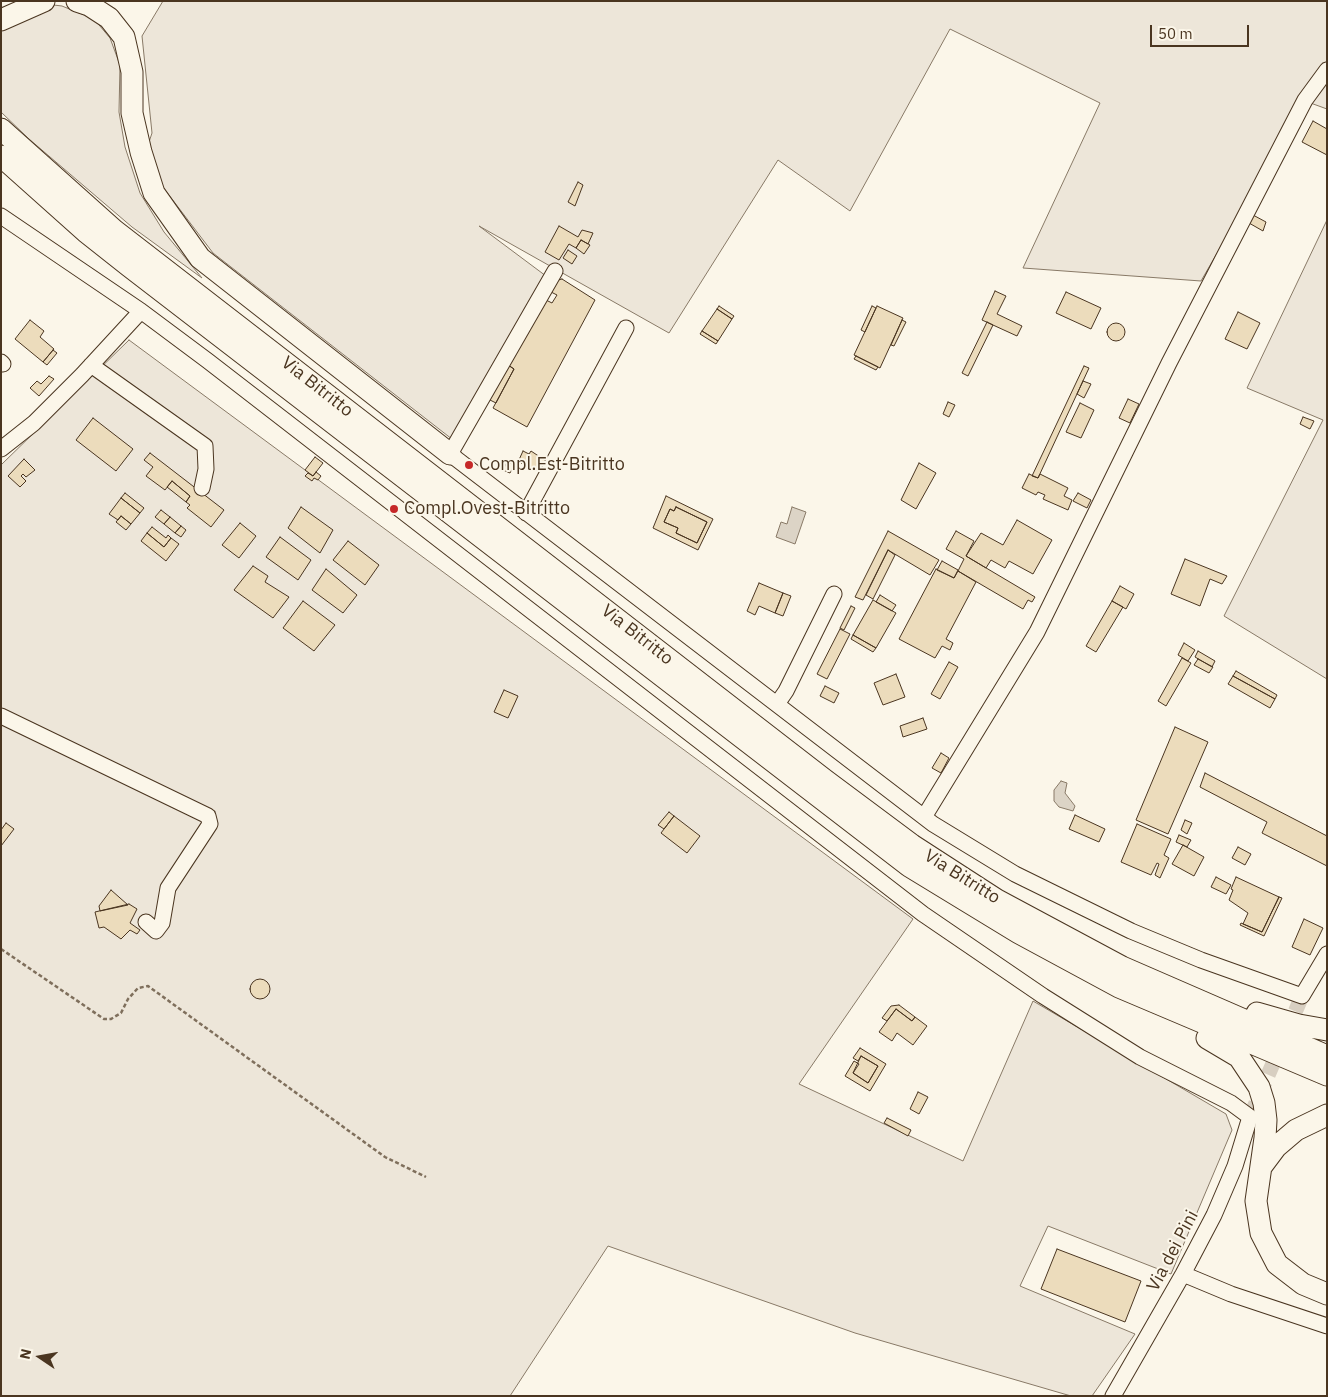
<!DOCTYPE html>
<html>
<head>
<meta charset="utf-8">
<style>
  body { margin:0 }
  #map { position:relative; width:1328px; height:1397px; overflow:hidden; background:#fbf6e9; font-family:"IBM Plex Sans",sans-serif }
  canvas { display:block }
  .frame { position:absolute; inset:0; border:2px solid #4a3520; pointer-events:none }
  .north { position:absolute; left:15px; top:1332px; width:50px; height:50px; -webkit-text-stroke:4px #fbf6e9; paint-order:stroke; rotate:282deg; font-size:14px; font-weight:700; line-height:20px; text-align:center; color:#4a3520 }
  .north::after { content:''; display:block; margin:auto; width:18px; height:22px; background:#4a3520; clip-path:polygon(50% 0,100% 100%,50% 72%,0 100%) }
  .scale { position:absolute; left:1150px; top:25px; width:99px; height:22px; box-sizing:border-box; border:2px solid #4a3520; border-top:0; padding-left:6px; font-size:15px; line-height:18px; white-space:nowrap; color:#4a3520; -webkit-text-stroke:4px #fbf6e9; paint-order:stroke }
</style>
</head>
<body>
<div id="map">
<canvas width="1328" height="1397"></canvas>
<div class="frame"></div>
<div class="north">N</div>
<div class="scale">50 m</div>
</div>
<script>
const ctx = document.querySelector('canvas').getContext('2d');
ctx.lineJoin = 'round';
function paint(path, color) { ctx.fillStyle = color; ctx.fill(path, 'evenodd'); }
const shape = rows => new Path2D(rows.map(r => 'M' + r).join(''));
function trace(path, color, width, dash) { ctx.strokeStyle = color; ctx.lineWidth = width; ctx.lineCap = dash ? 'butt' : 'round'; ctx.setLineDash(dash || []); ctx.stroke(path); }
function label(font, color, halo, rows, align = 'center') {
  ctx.font = font + ' "IBM Plex Sans",sans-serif'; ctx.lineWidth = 4; ctx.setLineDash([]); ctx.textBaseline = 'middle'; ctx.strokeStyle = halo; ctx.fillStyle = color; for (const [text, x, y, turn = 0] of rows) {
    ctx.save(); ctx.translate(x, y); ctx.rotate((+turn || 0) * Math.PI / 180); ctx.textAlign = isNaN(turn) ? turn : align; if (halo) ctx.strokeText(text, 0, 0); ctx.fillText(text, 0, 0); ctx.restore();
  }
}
const green = shape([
  [163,1,1327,1,1327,109,1305,101,1201,281,1023,268,1100,103,950,29,850,211,778,160,669,333,479,226,550,279,457,443,213,253,159,182,146,151,152,133,142,36,163,1],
  [37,3,62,6,94,19,110,38,120,65,119,112,125,147,140,193,164,232,202,278,132,227,29,139,1,112,1,31,4,26,37,3],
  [1327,220,1327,679,1224,616,1323,420,1247,388,1327,220],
  [129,340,913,919,799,1084,963,1161,1033,1001,1226,1114,1232,1130,1171,1274,1048,1226,1020,1286,1135,1334,1092,1396,1071,1396,855,1333,608,1246,510,1396,1,1396,1,465,129,340]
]);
paint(green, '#ede6d9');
trace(green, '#887966', 1);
const water = shape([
  [792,507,806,512,795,544,776,537,781,522,787,524,792,507],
  [1061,781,1067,783,1065,793,1075,806,1073,811,1059,807,1054,801,1054,790,1061,781]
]);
paint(water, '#dcd4c6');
trace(water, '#887966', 1);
const building = shape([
  [1313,121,1327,129,1327,155,1302,142,1313,121],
  [578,182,583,185,575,206,568,202,578,182],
  [1253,215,1266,222,1263,231,1249,223,1253,215],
  [559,226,578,237,582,230,593,233,588,244,581,240,576,248,569,244,559,260,545,252,559,226],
  [581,240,590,245,584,254,576,248,581,240],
  [568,250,577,256,572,264,563,258,568,250],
  [562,279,595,300,527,427,493,408,514,369,508,365,546,300,552,303,557,295,551,292,558,280,562,279],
  [995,291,1006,296,997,314,1022,326,1017,336,982,320,995,291],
  [1066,292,1101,308,1091,329,1056,313,1066,292],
  [719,306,734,316,732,319,717,309,719,306],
  [872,306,876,308,865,332,861,330,872,306],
  [877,306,903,318,880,368,854,355,877,306],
  [717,309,732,319,718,341,702,331,717,309],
  [1238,312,1260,323,1247,349,1225,339,1238,312],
  [30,320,44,331,40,337,54,349,43,362,15,339,30,320],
  [902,320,906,322,894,346,891,345,902,320],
  [987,322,993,325,968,376,962,373,987,322],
  '1107 332a9 9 0 1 1 18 0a9 9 0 1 1-18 0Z',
  [702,331,718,341,716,344,700,334,702,331],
  [53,350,57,353,47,365,43,362,53,350],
  [856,356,878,367,876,370,854,359,856,356],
  [508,365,514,369,496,403,488,399,508,365],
  [1084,366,1089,368,1038,478,1032,476,1084,366],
  [49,376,54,379,39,396,30,388,37,381,41,384,49,376],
  [1083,381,1091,384,1084,398,1077,394,1083,381],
  [1128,399,1139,404,1130,423,1119,418,1128,399],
  [948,402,955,405,949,417,943,414,948,402],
  [1080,403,1094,410,1081,438,1066,432,1080,403],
  [1303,417,1314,421,1310,429,1300,424,1303,417],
  [93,418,133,449,116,471,76,440,93,418],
  [523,451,529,454,531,451,546,461,542,472,518,462,523,451],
  [150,453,224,510,211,527,187,508,190,505,186,502,190,496,172,481,165,490,146,476,153,467,144,460,150,453],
  [315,457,323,463,313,476,305,470,315,457],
  [24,459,35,470,26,477,23,474,21,476,26,481,20,487,8,476,24,459],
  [507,462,514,465,510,473,503,470,507,462],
  [919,463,936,473,916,509,901,500,919,463],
  [316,472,321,476,318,480,314,478,312,481,305,476,308,473,313,476,316,472],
  [1029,474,1038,478,1040,474,1068,488,1064,496,1072,500,1068,510,1043,499,1045,495,1038,492,1036,495,1022,488,1029,474],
  [172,481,190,496,186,502,167,487,172,481],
  [125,493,144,508,140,513,121,498,125,493],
  [1078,493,1091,500,1087,508,1073,501,1078,493],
  [666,496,713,519,698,550,653,528,666,496],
  [676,507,707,522,697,543,676,533,678,528,664,522,670,509,674,511,676,507],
  [121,498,140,513,131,524,121,516,118,520,109,514,121,498],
  [301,507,333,530,320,553,288,528,301,507],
  [676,507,707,522,697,543,676,533,678,528,664,522,670,509,674,511,676,507],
  [161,510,170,517,164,524,155,517,161,510],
  [121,516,131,524,126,530,116,522,121,516],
  [170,517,181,526,175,533,164,524,170,517],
  [1017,520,1052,540,1033,574,1009,561,1005,568,991,560,986,568,966,556,981,533,1003,545,1017,520],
  [240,523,256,536,239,558,222,545,240,523],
  [181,526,186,530,181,537,175,533,181,526],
  [152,527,166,538,168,535,171,538,164,547,147,533,152,527],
  [888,531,939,560,930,575,888,550,863,600,855,597,888,531],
  [956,531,974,541,966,556,1035,597,1032,602,1028,600,1023,609,958,571,964,559,946,549,956,531],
  [147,533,164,547,171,538,179,544,166,561,141,541,147,533],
  [280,537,311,560,298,580,266,557,280,537],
  [348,541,379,565,365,585,333,560,348,541],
  [888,550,895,555,873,599,866,595,888,550],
  [1185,559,1227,576,1222,584,1210,579,1200,606,1171,594,1185,559],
  [942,561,958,570,954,578,937,570,942,561],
  [253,566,268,576,265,582,289,597,273,618,234,590,253,566],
  [326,569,357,595,343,613,312,590,326,569],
  [936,569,954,578,958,571,976,582,946,639,953,643,950,650,942,646,935,658,899,639,936,569],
  [759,583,783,593,775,613,759,606,755,615,747,611,759,583],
  [1120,586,1134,594,1126,609,1112,601,1120,586],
  [783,593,791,596,783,616,775,613,783,593],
  [880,595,896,605,892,611,876,602,880,595],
  [873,600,896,613,876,648,853,635,873,600],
  [303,601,335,625,314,651,283,628,303,601],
  [1112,601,1123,607,1096,652,1086,646,1112,601],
  [851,606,855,608,844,630,840,628,851,606],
  [840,629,850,634,827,679,817,674,840,629],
  [853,635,876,648,873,652,851,639,853,635],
  [1184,643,1195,650,1188,661,1178,655,1184,643],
  [1198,651,1215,661,1212,667,1195,657,1198,651],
  [1182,658,1191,663,1166,706,1158,701,1182,658],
  [1198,659,1213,667,1209,673,1194,665,1198,659],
  [949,662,958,667,940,699,931,694,949,662],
  [1236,671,1277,695,1275,699,1233,676,1236,671],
  [896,674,905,697,883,705,874,683,896,674],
  [1233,676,1275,699,1270,708,1228,684,1233,676],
  [825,686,839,693,834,703,820,696,825,686],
  [504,690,518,696,508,718,494,712,504,690],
  [923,718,927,729,903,737,900,726,923,718],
  [1175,727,1208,742,1168,834,1136,820,1175,727],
  [941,753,949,758,941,773,932,768,941,753],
  [1205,773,1327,836,1327,866,1262,833,1267,822,1200,787,1205,773],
  [669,812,674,816,664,829,658,825,669,812],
  [1075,815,1105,829,1099,842,1069,829,1075,815],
  [674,816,700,836,687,853,661,833,674,816],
  [1185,820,1192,823,1187,834,1181,830,1185,820],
  [6,823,14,829,1,846,1,830,6,823],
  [1137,824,1171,839,1164,855,1169,858,1160,878,1155,875,1159,864,1157,863,1151,875,1121,862,1137,824],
  [1179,835,1191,840,1187,847,1176,842,1179,835],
  [1183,845,1204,857,1194,876,1172,864,1183,845],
  [1238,847,1251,854,1245,865,1232,858,1238,847],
  [1216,877,1231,885,1226,894,1211,887,1216,877],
  [1236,877,1279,897,1262,932,1243,924,1248,913,1229,900,1233,890,1231,889,1236,877],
  [111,890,128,905,100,911,99,906,111,890],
  [1279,897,1282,898,1264,936,1240,925,1241,923,1262,932,1279,897],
  [129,904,137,909,130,923,140,930,137,934,130,930,121,939,104,927,99,928,95,912,129,904],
  [1304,919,1323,928,1310,955,1292,947,1304,919],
  '250 989a10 10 0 1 1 20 0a10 10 0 1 1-20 0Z',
  [899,1005,915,1017,912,1021,896,1009,887,1021,882,1018,891,1006,899,1005],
  [896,1009,912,1021,915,1017,927,1026,913,1045,897,1033,892,1041,879,1032,896,1009],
  [860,1048,886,1064,870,1091,845,1076,854,1061,859,1064,853,1073,868,1083,878,1066,861,1056,858,1061,853,1058,860,1048],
  [861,1056,878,1066,868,1083,853,1073,861,1056],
  [918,1092,928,1097,919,1114,910,1109,918,1092],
  [887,1118,911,1130,908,1136,884,1123,887,1118],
  [1057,1249,1141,1281,1125,1322,1041,1289,1057,1249]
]);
paint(building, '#ecdcbc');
trace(building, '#4a3520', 1);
trace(shape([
  [1250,1117,1302,996]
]), '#d8cfc1', 15, [15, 8]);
const minor = shape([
  [1,216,141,311,208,361,923,914,1043,996,1140,1057,1231,1103,1250,1117,1235,1166,1214,1215,1183,1274,1113,1396],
  [555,271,450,454,933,824,1015,874,1131,931,1201,960,1302,996,1327,954],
  [1,362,3,364],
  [91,365,205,446,206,469,202,488],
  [1,449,34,423,82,375,141,311],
  [526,513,626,328],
  [777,704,786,691,834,594],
  [1,716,208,816,210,824,168,888,162,923,156,931,146,922],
  [924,817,1037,632,1169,363,1305,100,1327,70],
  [1183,1274,1231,1294,1327,1326]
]);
const highway = shape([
  [77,1,89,5,109,18,124,37,132,72,132,113,141,152,154,193,200,258,450,454],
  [1,20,44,1],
  [1,129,114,230,825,780,912,845,997,900,1122,967,1327,1056],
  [1,156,86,232,129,266,909,866,1019,933,1119,987,1327,1075],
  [1257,1013,1299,1025,1327,1030],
  [1207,1038,1239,1057,1259,1087,1264,1103,1266,1120,1265,1138,1256,1201,1261,1233,1277,1264,1303,1284,1327,1294],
  [1261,1167,1276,1147,1296,1130,1327,1115]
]);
trace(minor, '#4a3520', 17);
trace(highway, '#4a3520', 23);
trace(shape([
  [1,949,104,1019,111,1019,121,1013,128,999,138,988,148,986,385,1157,426,1177]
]), '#7f6f5c', 2.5, [4, 2.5]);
trace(minor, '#fbf6e9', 15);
trace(highway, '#fbf6e9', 21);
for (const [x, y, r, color] of [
  [469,465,5,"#c62828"],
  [394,509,5,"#c62828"]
]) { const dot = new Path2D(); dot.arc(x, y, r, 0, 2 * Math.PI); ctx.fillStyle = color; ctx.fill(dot); trace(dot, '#fbf6e9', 2); }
label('18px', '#4a3520', '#fbf6e9', [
  ["Via Bitritto",317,387,38],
  ["Via Bitritto",637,635,38],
  ["Via Bitritto",962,877,32],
  ["Via dei Pini",1173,1251,-62]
]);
label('18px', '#4a3520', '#fbf6e9', [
  ["Compl.Est-Bitritto",479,465],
  ["Compl.Ovest-Bitritto",404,509]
], 'left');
</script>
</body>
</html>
